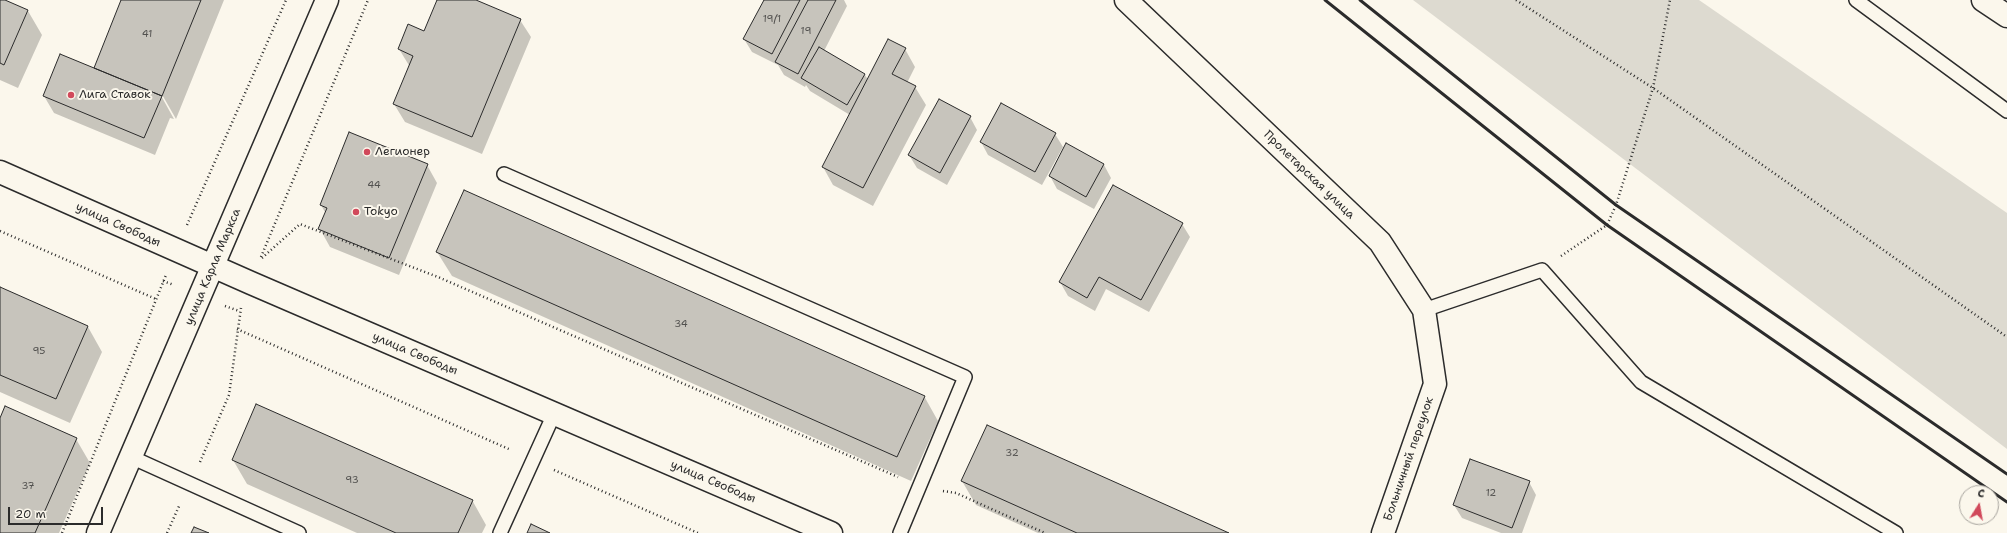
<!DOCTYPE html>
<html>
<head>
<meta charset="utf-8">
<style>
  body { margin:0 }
  #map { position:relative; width:2007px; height:533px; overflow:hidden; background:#fbf7ec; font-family:"Shantell Sans",sans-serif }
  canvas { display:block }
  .north { position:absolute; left:1959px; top:485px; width:40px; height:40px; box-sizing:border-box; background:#fbf7ec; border:1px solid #a8a59f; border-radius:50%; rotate:11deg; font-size:11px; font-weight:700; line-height:16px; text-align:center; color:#2b2b2b }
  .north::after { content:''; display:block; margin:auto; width:14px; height:18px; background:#d1495b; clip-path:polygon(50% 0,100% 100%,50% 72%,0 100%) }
  .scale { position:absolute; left:8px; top:507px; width:95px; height:18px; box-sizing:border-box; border:2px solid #2b2b2b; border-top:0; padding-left:5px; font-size:12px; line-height:14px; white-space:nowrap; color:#2b2b2b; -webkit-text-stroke:3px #fbf7ec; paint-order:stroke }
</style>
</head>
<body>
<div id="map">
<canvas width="2007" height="533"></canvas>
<div class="north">С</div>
<div class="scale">20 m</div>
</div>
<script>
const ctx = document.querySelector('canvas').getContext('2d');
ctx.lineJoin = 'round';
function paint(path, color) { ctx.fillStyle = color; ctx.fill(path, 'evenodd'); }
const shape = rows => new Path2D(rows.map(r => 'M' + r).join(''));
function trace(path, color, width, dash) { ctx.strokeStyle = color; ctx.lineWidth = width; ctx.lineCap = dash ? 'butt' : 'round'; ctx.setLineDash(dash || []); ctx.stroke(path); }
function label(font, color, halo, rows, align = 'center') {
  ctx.font = font + ' "Shantell Sans",sans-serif'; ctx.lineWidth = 4; ctx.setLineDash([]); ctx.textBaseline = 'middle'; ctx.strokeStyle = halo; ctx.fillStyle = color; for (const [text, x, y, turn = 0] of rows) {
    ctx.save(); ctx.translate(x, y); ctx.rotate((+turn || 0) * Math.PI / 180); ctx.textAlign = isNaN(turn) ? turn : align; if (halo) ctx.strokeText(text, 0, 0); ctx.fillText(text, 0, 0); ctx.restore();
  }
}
paint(shape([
  [1413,0,1699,0,2007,213,2007,449]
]), '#dddad0');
paint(shape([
  [0,0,28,11,42,35,18,88,0,80],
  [122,0,224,0,176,119,160,91,159,92,174,119,170,118,155,155,54,113,44,96,95,69],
  [438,0,473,0,520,20,531,37,482,154,405,122,394,104,410,67,399,49,425,32],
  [765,0,844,0,847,6,824,51,865,75,868,80,905,49,915,67,907,83,915,87,926,105,873,206,833,185,823,167,850,115,810,91,806,85,805,87,784,75,778,65,752,52,744,39],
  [970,117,977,130,947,185,917,168,909,155],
  [350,133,427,165,437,183,399,275,330,247,320,229,326,214,321,205],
  [1055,134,1063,147,1042,185,988,155,981,142],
  [1104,165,1111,178,1094,209,1057,189,1050,176],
  [1182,224,1190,237,1149,312,1106,289,1095,311,1068,296,1060,282],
  [437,252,924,396,938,421,911,481,452,276],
  [0,288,88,327,102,352,70,423,0,392],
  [0,420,76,439,90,463,59,533,0,533],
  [233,460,472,500,486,525,482,533,357,533,247,484],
  [962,481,1227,533,1038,533,976,505],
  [1529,482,1536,495,1522,533,1501,533,1462,518,1454,505]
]), '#0003');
const building = shape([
  [0,0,5,0,28,10,4,65,0,63,0,0],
  [121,0,201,0,162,96,94,68,121,0],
  [437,0,476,0,521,19,472,137,393,104,413,56,398,49,408,24,424,31,437,0],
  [764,0,800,0,772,54,743,39,764,0],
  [808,0,836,0,798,74,775,62,808,0],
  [888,39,906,48,892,74,916,86,863,188,822,167,888,39],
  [819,47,865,74,847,105,801,78,819,47],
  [60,54,162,96,144,138,43,96,60,54],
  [939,99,971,116,940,173,908,155,939,99],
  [1001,103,1056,133,1035,172,980,142,1001,103],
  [349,132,428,164,389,258,318,229,327,208,320,205,349,132],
  [1066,143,1104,164,1086,197,1049,176,1066,143],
  [1113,185,1183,223,1141,300,1099,277,1087,298,1059,282,1113,185],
  [464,190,925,396,897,457,436,252,464,190],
  [0,287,88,326,56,399,0,375,0,287],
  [256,404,473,500,458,533,396,533,232,460,256,404],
  [5,406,77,438,35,533,0,533,0,418,5,406],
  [987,425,1229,533,1077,533,961,481,987,425],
  [1470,459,1530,481,1512,528,1453,505,1470,459],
  [531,524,550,533,527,533,531,524],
  [194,527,209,533,191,533,194,527]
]);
paint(building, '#c7c4bc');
trace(building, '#2b2b2b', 1);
const lane = shape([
  [1856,0,2007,111],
  [504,174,965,377,900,533],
  [1424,310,1542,270,1641,382,1896,533],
  [131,457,299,533],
  [500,533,554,414]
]);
const street = shape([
  [1983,0,2007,16]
]);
const secondary = shape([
  [1126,0,1380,242,1424,310,1435,384,1383,533],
  [0,172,251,283,831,533],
  [98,533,327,0]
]);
trace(lane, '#2b2b2b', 16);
trace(street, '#2b2b2b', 25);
trace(secondary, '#2b2b2b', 25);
trace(shape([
  [1516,0,1653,88,2007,337],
  [187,225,286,0],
  [0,231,156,299],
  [1561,256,1607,225,1616,205,1653,88,1670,0],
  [261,257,368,0],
  [262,258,300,224,438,277,898,477],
  [163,281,174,285],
  [225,306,239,311],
  [237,329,511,450],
  [200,462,229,395,241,308],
  [554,470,698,533],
  [943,491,956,493,1045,533],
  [62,533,166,275],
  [167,533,180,504]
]), '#2b2b2b', 2.5, [1, 3]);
trace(lane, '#fbf7ec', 13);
trace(street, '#fbf7ec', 22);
trace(secondary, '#fbf7ec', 22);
trace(shape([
  [1325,0,1607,225,2007,502],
  [1360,0,1616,205,2007,474]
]), '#2b2b2b', 3);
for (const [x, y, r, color] of [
  [71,95,4,"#d1495b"],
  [367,152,4,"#d1495b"],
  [356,212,4,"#d1495b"]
]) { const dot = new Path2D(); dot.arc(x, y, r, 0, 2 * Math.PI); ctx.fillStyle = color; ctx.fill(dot); trace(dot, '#fbf7ec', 1.5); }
label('10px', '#52514f', null, [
  ["19/1",772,19],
  ["19",806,31],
  ["41",147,34],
  ["44",374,185],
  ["34",681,324],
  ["95",39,351],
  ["32",1012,453],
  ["93",352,480],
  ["37",28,486],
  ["12",1491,493]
]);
label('12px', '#2b2b2b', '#fbf7ec', [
  ["Лига Ставок",79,95],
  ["Легионер",375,152],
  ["Tokyo",364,212]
], 'left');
label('12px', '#2b2b2b', '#fbf7ec', [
  ["Пролетарская улица",1309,175,44],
  ["улица Свободы",118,225,24],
  ["улица Карла Маркса",213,267,-67],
  ["улица Свободы",415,354,23],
  ["Больничный переулок",1409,459,-71],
  ["улица Свободы",713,482,23]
]);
</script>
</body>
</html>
